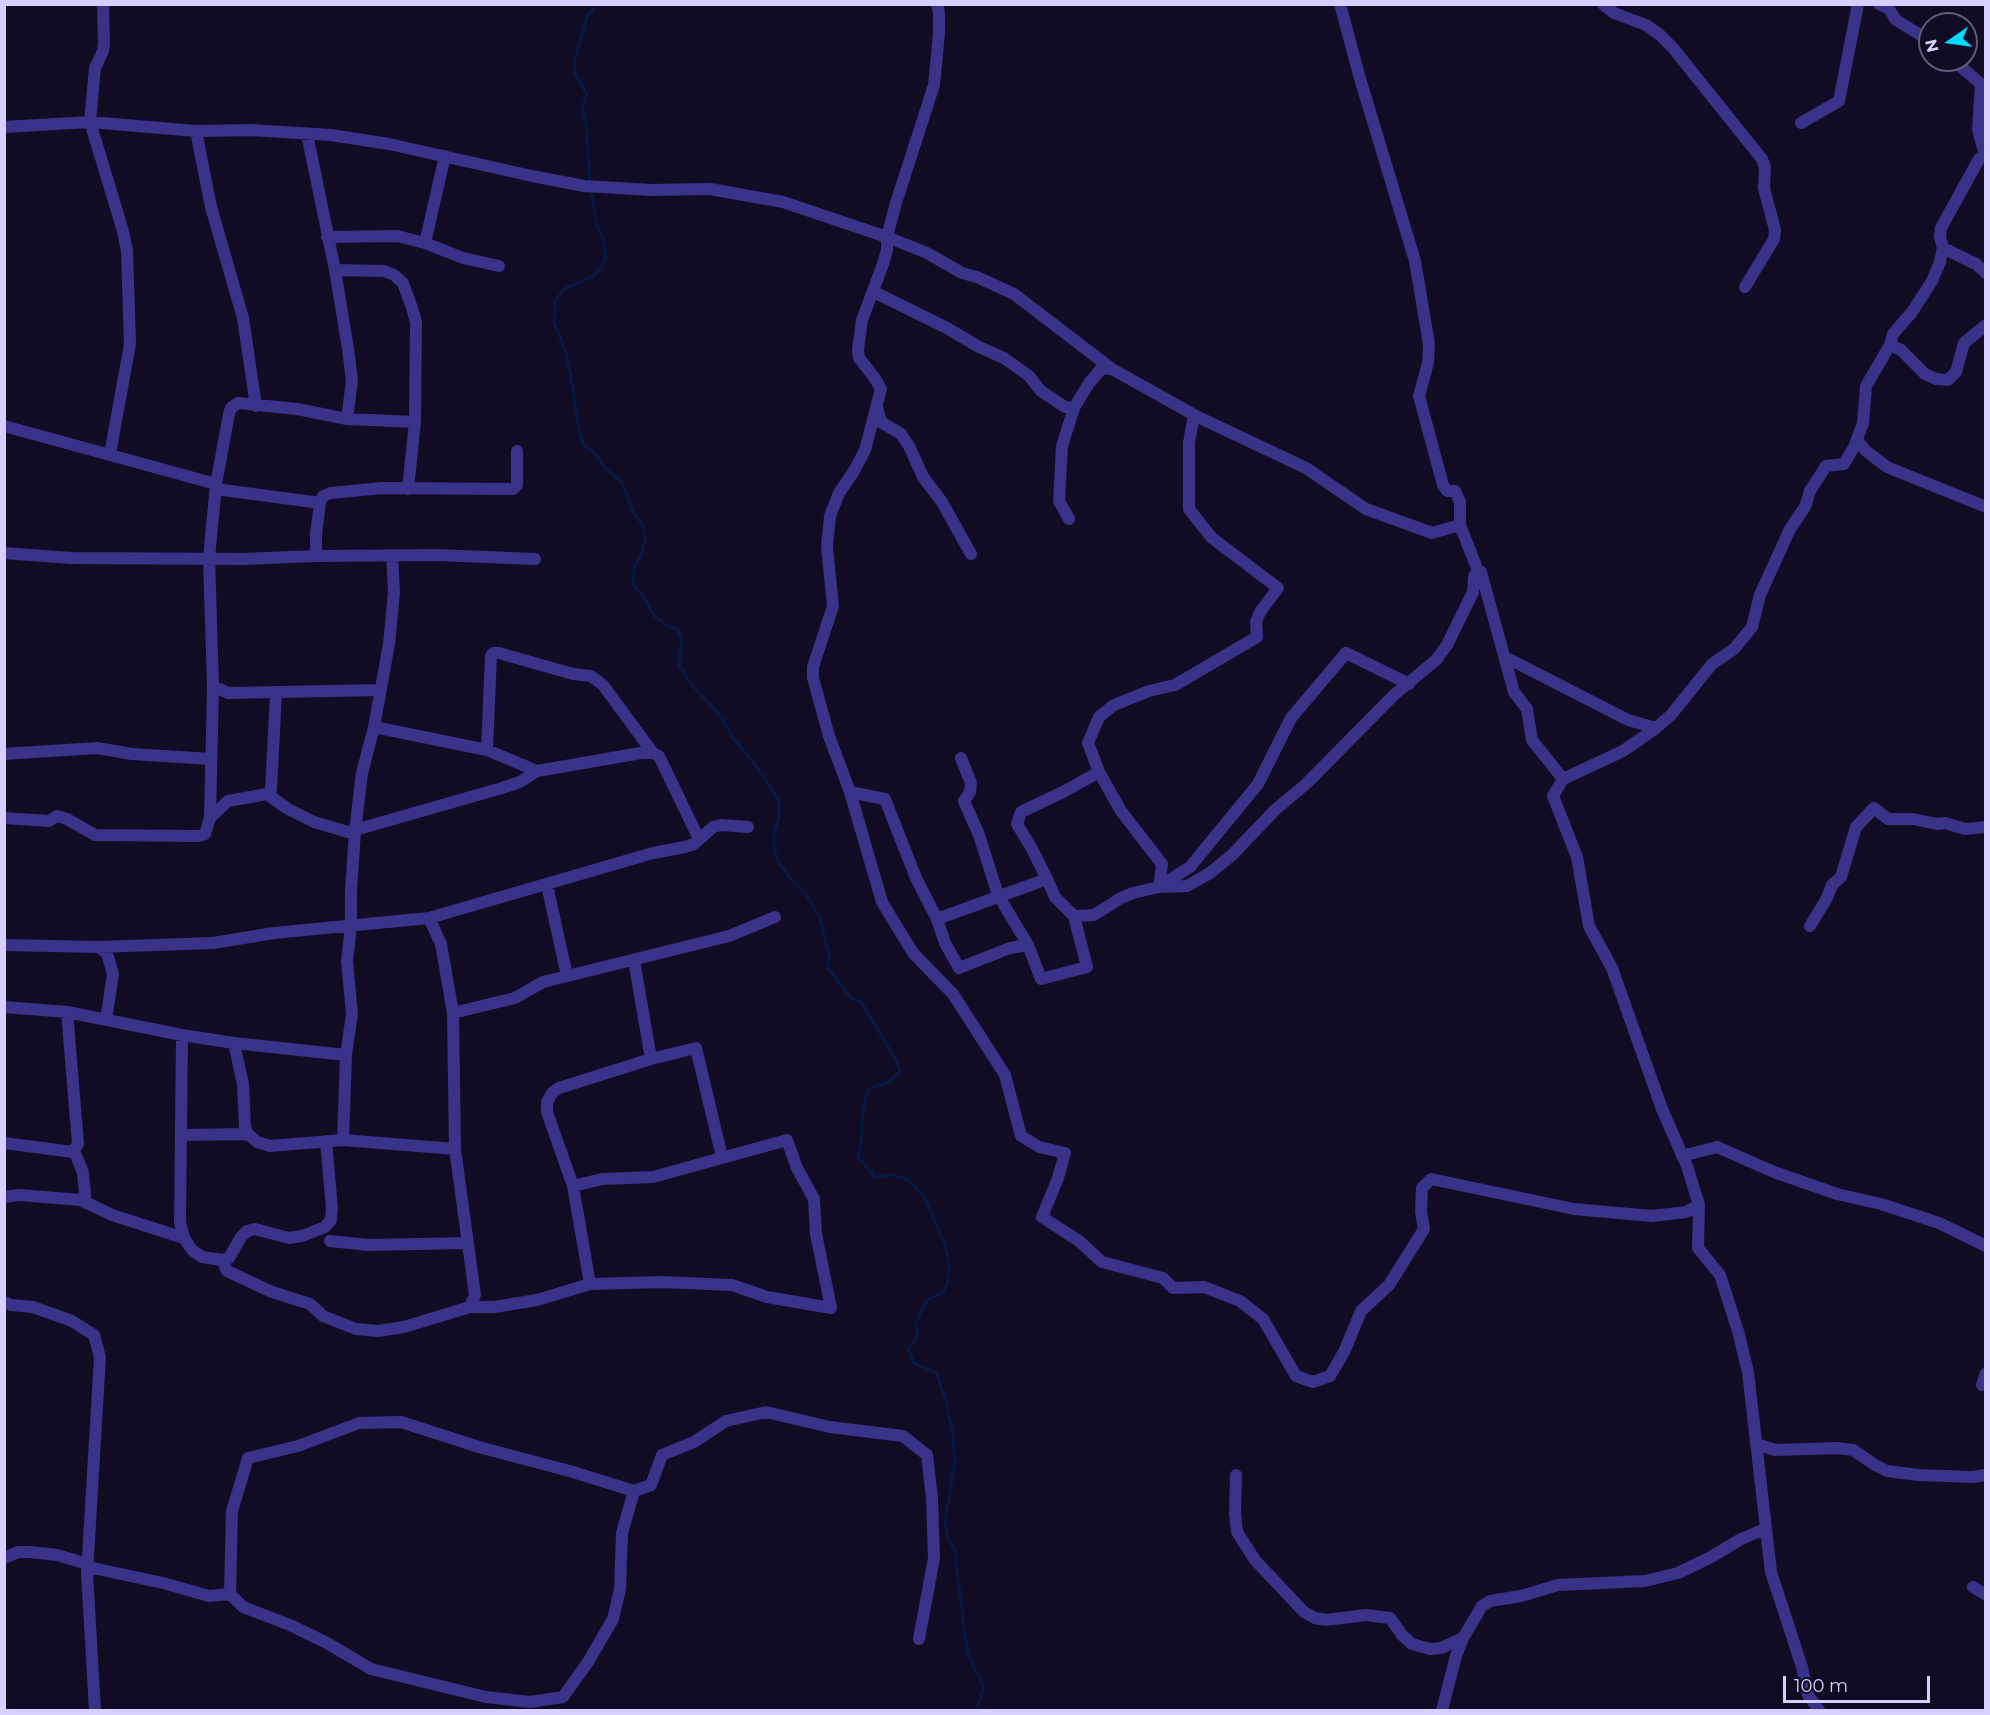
<!DOCTYPE html>
<html>
<head>
<meta charset="utf-8">
<style>
  body { margin:0 }
  #map { position:relative; width:1990px; height:1715px; overflow:hidden; background:#110c24; font-family:Montserrat,sans-serif }
  canvas { display:block }
  .frame { position:absolute; inset:0; border:6px solid #d6cfff; pointer-events:none }
  .north { position:absolute; left:1918px; top:12px; width:60px; height:60px; box-sizing:border-box; background:#110c24; border:2px solid #605a7c; border-radius:50%; rotate:257deg; font-size:16px; font-weight:700; line-height:24px; text-align:center; color:#d6cfff }
  .north::after { content:''; display:block; margin:auto; width:21px; height:27px; background:#00dafa; clip-path:polygon(50% 0,100% 100%,50% 72%,0 100%) }
  .scale { position:absolute; left:1783px; top:1676px; width:147px; height:27px; box-sizing:border-box; border:3px solid #d6cfff; border-top:0; padding-left:8px; font-size:18px; line-height:21px; white-space:nowrap; color:#d6cfff; -webkit-text-stroke:4px #110c24; paint-order:stroke }
</style>
</head>
<body>
<div id="map">
<canvas width="1990" height="1715"></canvas>
<div class="frame"></div>
<div class="north">N</div>
<div class="scale">100 m</div>
</div>
<script>
const ctx = document.querySelector('canvas').getContext('2d');
ctx.lineJoin = 'round';
const shape = rows => new Path2D(rows.map(r => 'M' + r).join(''));
function trace(path, color, width, dash) { ctx.strokeStyle = color; ctx.lineWidth = width; ctx.lineCap = dash ? 'butt' : 'round'; ctx.setLineDash(dash || []); ctx.stroke(path); }
trace(shape([
  [590,184,586,123,582,108,587,95,575,73,574,63,587,17,597,4],
  [591,191,596,222,604,242,606,257,601,269,592,277,564,289,555,301,554,323,565,349,570,371,579,430,583,444,596,455,606,469,622,482,633,512,642,524,645,538,642,554,635,566,633,578,634,586,644,597,655,617,668,626,677,629,682,638,679,665,691,684,721,716,734,739,758,768,779,800,779,817,774,833,774,849,778,861,793,882,805,893,819,916,829,954,828,968,851,998,862,1003,896,1060,900,1072,887,1083,869,1089,864,1104,862,1120,862,1133,858,1157,875,1178,890,1174,906,1179,916,1187,926,1201,945,1244,950,1268,947,1284,943,1292,927,1300,915,1324,918,1336,908,1349,914,1363,936,1373,946,1400,953,1436,955,1461,945,1521,948,1538,957,1555],
  [955,1557,968,1655,984,1687,977,1710]
]), '#041a44', 3);
trace(shape([
  [103,4,104,44,103,51,95,68,90,122,123,231,127,251,130,344,110,454],
  [937,4,939,12,939,33,934,85,896,203,887,237,887,250,883,264,862,320,858,350,859,358,874,377,881,389,865,450,854,471,839,493,830,516,827,547,833,606,813,667,813,678,829,736,850,792,885,799,916,878,937,919,945,943,959,968,1010,948,1028,945,1041,979,1087,967,1074,916,1094,915,1121,898,1133,893,1159,887,1187,886,1210,873,1233,854,1276,809,1306,784,1395,694,1436,660,1447,645,1473,592,1474,576,1478,571],
  [1340,4,1359,75,1415,261,1429,344,1428,363,1419,396,1443,485,1447,491,1455,491,1460,502,1460,525,1478,571,1481,572,1514,692,1527,709,1532,740,1563,779],
  [1603,4,1614,13,1646,25,1660,35,1673,48,1762,159,1765,167,1764,188,1775,230,1774,239,1745,287],
  [1879,4,1889,9,1896,20,1930,41],
  [1953,60,1981,84,1978,130,1985,155],
  [1801,123,1839,101,1858,4],
  [4,127,90,122,196,131,251,130,331,135,389,144,532,176,584,186,651,190,710,189,783,202,887,237,927,253,962,273,977,277,1014,294,1112,369,1198,417,1306,468,1366,509,1432,533,1460,525],
  [196,131,211,207,243,318,256,406],
  [307,134,335,270,348,349,352,381,347,419],
  [327,237,397,236,425,243,463,258,499,266],
  [425,243,445,156],
  [1943,248,1976,264,1986,273],
  [335,270,384,271,394,275,403,283,412,308,416,322,415,422,408,489],
  [874,292,947,328,979,347,1004,358,1029,376,1041,391,1065,407,1074,408],
  [1890,345,1901,350,1925,374,1936,379,1948,380,1956,372,1964,343,1986,325],
  [877,407,881,422,901,434,909,446,923,477,942,502,971,554],
  [4,426,216,484],
  [1857,440,1866,451,1887,467,1986,507],
  [216,489,320,503],
  [1069,519,1059,501,1062,446,1074,408,1089,383,1102,368,1112,369],
  [4,553,71,558,243,559,316,556,437,555,535,559],
  [316,556,316,534,320,503,323,496,331,493,382,488,513,489,517,485,517,451],
  [1505,657,1628,720,1656,728],
  [381,690,228,693,213,686,209,558,216,484,229,414,231,408,238,403,297,409,347,419,415,422],
  [374,727,487,750,537,771],
  [487,750,491,656,493,653,499,653,573,674,591,676,603,685,653,753],
  [4,754,97,748,132,754,211,759],
  [961,758,971,783,970,792,964,801,979,835,998,895,1028,945],
  [1099,772,1088,743,1099,717,1114,705,1149,691,1175,685,1257,637,1256,622,1260,612,1278,588,1212,538,1189,509,1189,443,1193,420,1198,417],
  [850,792,882,902,913,953,953,994,1005,1075,1021,1136,1039,1147,1065,1153,1058,1178,1042,1217,1079,1241,1102,1262,1163,1278,1173,1288,1204,1287,1240,1301,1263,1319,1296,1376,1313,1382,1330,1376,1345,1350,1361,1311,1389,1285,1424,1229,1421,1212,1422,1188,1431,1179,1574,1209,1652,1216,1686,1212,1699,1205],
  [267,794,288,809,314,822,348,832,502,788,520,782,537,771,641,753,653,753,659,756,699,839],
  [4,818,49,821,57,816,67,819,95,835,199,836,205,834,210,818,228,801,267,794,271,790,276,693],
  [210,818,213,686],
  [1047,879,1031,847,1017,824,1021,812,1065,791,1099,772,1121,811,1162,864,1159,887],
  [547,885,567,976],
  [1160,886,1190,867,1258,784,1291,718,1346,653,1409,684],
  [937,919,1047,879,1055,897,1074,916],
  [1810,926,1827,898,1832,885,1841,877,1856,827,1874,808,1888,819,1913,819,1937,824,1945,823,1965,829,1986,827],
  [4,945,99,947,213,943,274,933,429,918,653,853,685,847,694,844,713,827,721,825,748,827],
  [99,947,107,953,113,974,106,1020],
  [634,960,651,1059],
  [4,1007,67,1012,182,1035,234,1043,346,1055],
  [453,1013,515,998,543,982,729,936,775,917],
  [182,1035,180,1222,184,1238,192,1250,202,1257,222,1260,229,1258,241,1237,247,1231,255,1229,289,1238,302,1236,325,1227,331,1220,332,1209,326,1141],
  [234,1043,243,1084,245,1127,248,1134,257,1142,270,1146,343,1140,455,1149],
  [181,1135,248,1134],
  [343,1140,346,1055,352,1014,347,961,351,927,351,891,355,831,362,773,374,727,389,644,394,592,392,555],
  [4,1143,73,1152,78,1144,67,1012],
  [74,1150,83,1173,86,1203],
  [1682,1156,1717,1147,1774,1172,1837,1194,1881,1204,1939,1223,1986,1246],
  [4,1197,19,1195,81,1200,112,1215,184,1238],
  [330,1241,369,1245,467,1243],
  [222,1260,227,1271,272,1292,310,1304,323,1316,356,1329,378,1331,404,1327,470,1307,475,1295,455,1149,453,1013,441,944,429,918],
  [590,1284,573,1186,547,1112,547,1102,552,1093,559,1088,651,1059,696,1048,722,1157],
  [4,1302,11,1305,33,1307,72,1321,94,1335,100,1357,87,1573,95,1710],
  [470,1307,494,1307,537,1300,590,1284,662,1282,732,1285,767,1297,831,1308,816,1234,814,1199,797,1168,787,1140,653,1177,602,1179,573,1186],
  [1982,1385,1986,1373],
  [1757,1444,1775,1450,1837,1448,1853,1450,1875,1465,1887,1471,1919,1475,1972,1477,1986,1475],
  [1236,1475,1235,1512,1237,1532,1255,1560,1304,1612,1315,1618,1326,1620,1366,1615,1390,1618,1402,1635,1412,1644,1430,1649,1441,1648,1463,1638],
  [4,1558,18,1552,30,1552,57,1555,88,1564],
  [88,1567,163,1583,209,1596,230,1594,243,1607,290,1625,327,1643,371,1669,486,1697,530,1702,563,1697,588,1662,613,1619,620,1589,622,1533,634,1491],
  [1973,1587,1986,1595],
  [230,1594,232,1511,248,1458,298,1446,359,1423,401,1422,479,1447,573,1472,634,1491,651,1485,662,1455,694,1442,726,1421,766,1412,830,1427,903,1436,927,1455,932,1498,934,1558,919,1639],
  [1442,1710,1456,1656,1463,1638,1482,1606,1490,1601,1521,1596,1558,1585,1645,1581,1678,1573,1711,1557,1741,1539,1765,1529],
  [1819,1710,1808,1695,1802,1667,1771,1572,1748,1372,1738,1331,1720,1275,1698,1248,1699,1205,1687,1166,1662,1109,1612,968,1589,926,1577,857,1553,796,1563,779,1623,751,1656,728,1671,715,1712,664,1734,649,1752,627,1760,595,1790,529,1805,507,1810,491,1826,466,1844,464,1854,447,1863,423,1866,386,1890,345,1893,334,1912,312,1932,281,1940,262,1943,248,1940,237,1941,228,1979,159,1986,155]
]), '#383288', 12);
</script>
</body>
</html>
